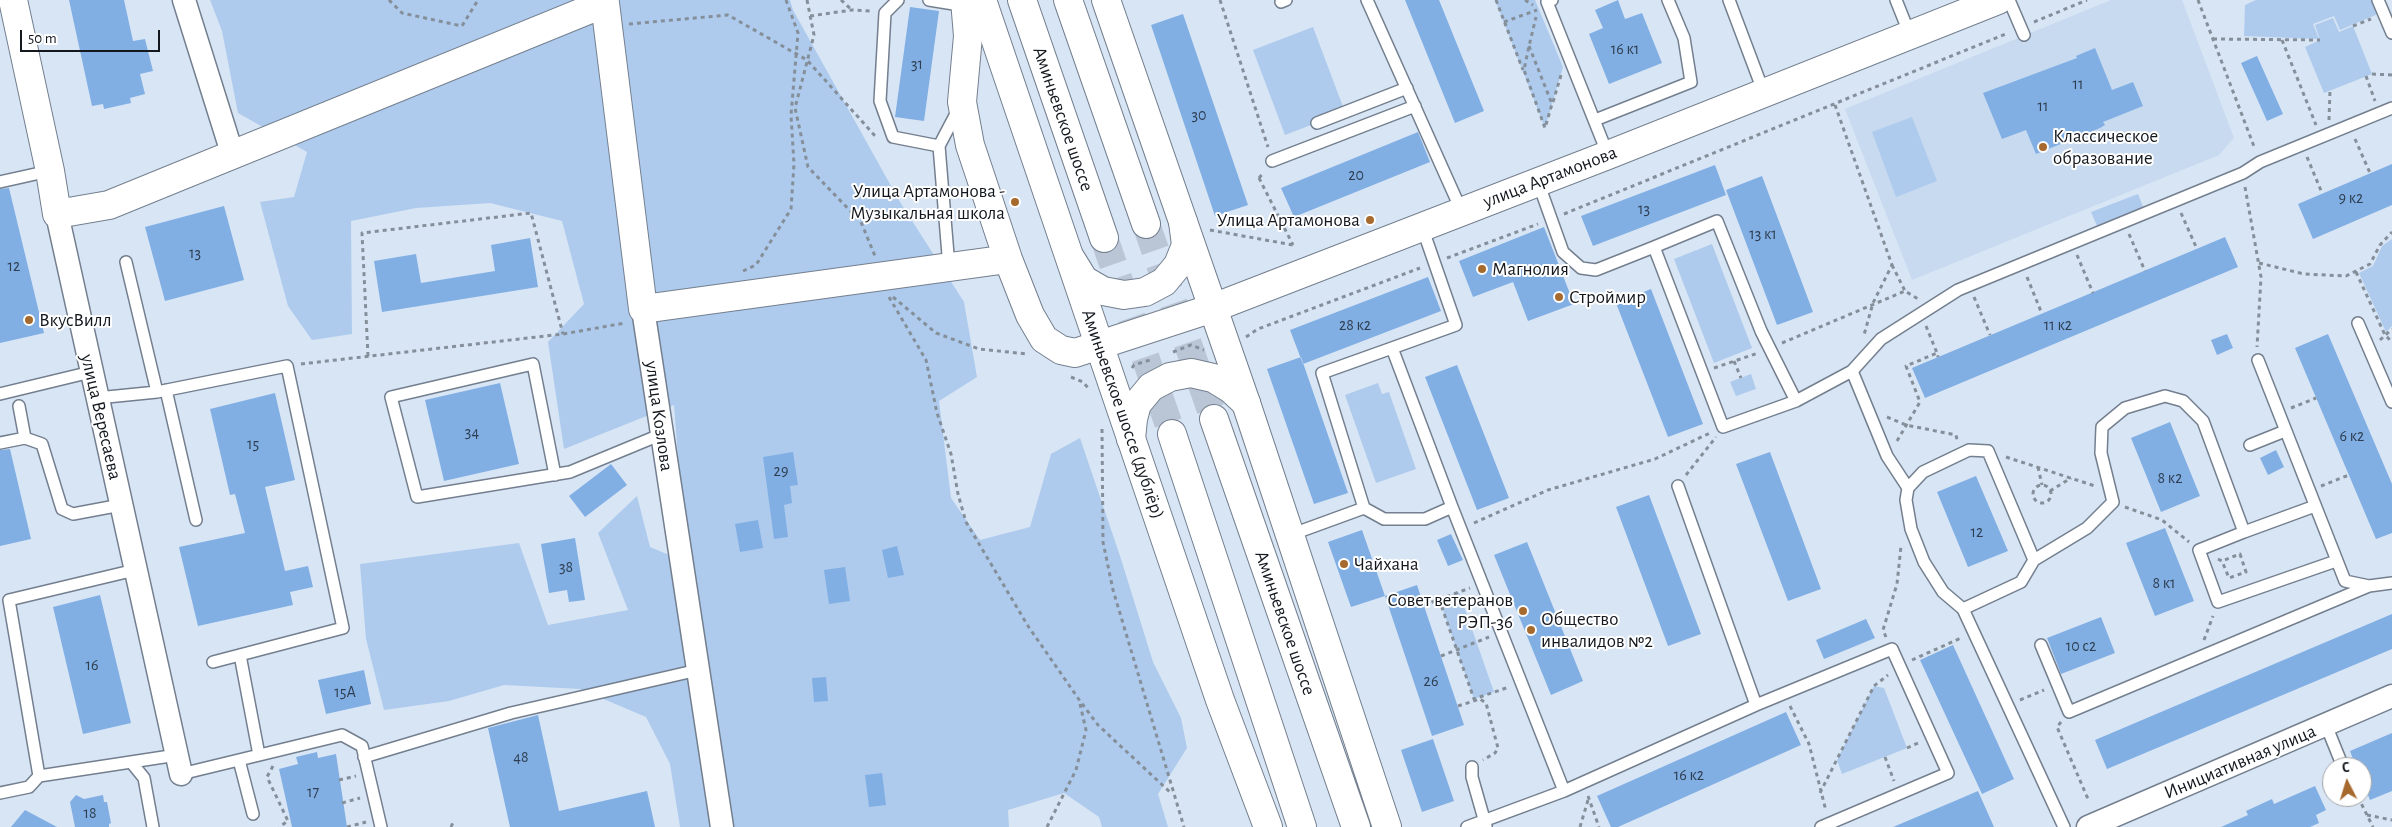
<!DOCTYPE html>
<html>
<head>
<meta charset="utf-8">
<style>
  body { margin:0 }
  #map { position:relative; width:2392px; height:827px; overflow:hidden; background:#d8e5f5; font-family:"Alegreya Sans",sans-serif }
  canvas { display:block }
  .north { position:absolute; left:2322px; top:757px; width:50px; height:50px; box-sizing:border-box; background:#fff; border:1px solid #a1a3a5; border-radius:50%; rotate:355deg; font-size:14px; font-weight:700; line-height:20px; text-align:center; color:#13181e }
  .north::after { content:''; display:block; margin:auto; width:18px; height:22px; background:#a76a2e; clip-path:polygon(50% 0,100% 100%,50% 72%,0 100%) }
  .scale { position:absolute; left:20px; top:30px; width:140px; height:22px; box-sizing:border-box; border:2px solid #13181e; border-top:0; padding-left:6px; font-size:15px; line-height:18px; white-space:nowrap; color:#13181e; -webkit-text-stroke:4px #fff; paint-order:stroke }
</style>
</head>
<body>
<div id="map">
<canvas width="2392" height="827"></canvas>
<div class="north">С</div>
<div class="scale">50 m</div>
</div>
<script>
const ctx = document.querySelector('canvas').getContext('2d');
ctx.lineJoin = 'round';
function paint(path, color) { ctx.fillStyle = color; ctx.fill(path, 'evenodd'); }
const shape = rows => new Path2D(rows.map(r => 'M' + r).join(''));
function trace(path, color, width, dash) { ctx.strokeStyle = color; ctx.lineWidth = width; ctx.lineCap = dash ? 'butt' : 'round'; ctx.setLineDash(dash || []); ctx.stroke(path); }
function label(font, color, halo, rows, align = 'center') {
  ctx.font = font + ' "Alegreya Sans",sans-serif'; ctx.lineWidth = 4; ctx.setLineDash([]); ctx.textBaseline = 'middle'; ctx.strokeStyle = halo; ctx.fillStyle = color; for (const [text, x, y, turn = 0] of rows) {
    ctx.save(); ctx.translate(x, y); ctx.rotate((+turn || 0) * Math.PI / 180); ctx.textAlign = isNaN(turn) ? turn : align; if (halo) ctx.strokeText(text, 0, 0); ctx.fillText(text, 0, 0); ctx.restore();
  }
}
paint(shape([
  [2111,0,2182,0,2234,138,2219,155,1912,280,1845,109]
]), '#c7daf0');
paint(shape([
  [210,0,790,0,793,10,900,202,964,302,977,377,939,401,951,498,980,540,1030,527,1051,454,1080,438,1121,559,1153,662,1181,718,1187,748,1158,794,1168,827,1102,827,1099,817,1064,793,1008,810,1009,827,680,827,670,764,646,717,580,689,504,685,449,701,384,710,366,639,360,564,519,543,548,625,628,610,598,533,637,496,650,547,686,562,674,405,564,449,548,342,584,304,562,221,490,203,416,208,351,221,352,334,312,340,288,306,260,202,294,197,307,152,238,113,222,31],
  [1495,0,1535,0,1563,67,1545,128],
  [2256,0,2372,0,2378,14,2340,30,2334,16,2313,24,2319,39,2244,36,2245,5],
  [2333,18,2339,32,2353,26,2372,74,2324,93,2305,47,2320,40,2315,25],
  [1313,27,1345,112,1285,135,1253,50],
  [1912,117,1937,181,1896,197,1872,132],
  [2138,194,2144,209,2098,228,2091,212],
  [2392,239,2392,326,2386,332,2359,273,2373,266,2382,246],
  [1712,244,1752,348,1714,363,1674,259],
  [1751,374,1756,389,1736,396,1730,382],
  [1378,383,1382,394,1389,392,1416,469,1376,483,1345,395],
  [1459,592,1494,692,1474,699,1439,599],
  [1874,686,1884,688,1907,748,1842,774,1837,760]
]), '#aecbed');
paint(shape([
  [69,0,124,0,133,41,145,39,153,71,140,74,145,94,130,98,131,103,104,109,103,104,92,106],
  [1405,0,1439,0,1484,111,1455,123],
  [1618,0,1625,19,1642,13,1662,63,1609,84,1589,34,1603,28,1595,10],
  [910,7,939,11,924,121,895,117],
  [1183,14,1248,205,1215,216,1151,25],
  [2095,48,2112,90,2133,82,2143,106,2103,122,2105,125,2100,128,2036,154,2026,130,2002,139,1983,93,2077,58,2076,56],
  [2257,56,2283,114,2267,121,2241,63],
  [1418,132,1430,162,1294,217,1281,188],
  [2392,164,2392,205,2313,239,2298,204],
  [1715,165,1726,195,1593,246,1581,216],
  [1762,176,1813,312,1777,325,1726,190],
  [9,188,44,333,0,343,0,189],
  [224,206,244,280,165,301,145,227],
  [1544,227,1574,304,1528,321,1513,282,1473,297,1459,261],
  [2225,237,2238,267,1925,398,1912,368],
  [530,238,538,287,382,312,374,261,416,254,421,283,495,271,491,245],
  [1428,277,1441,311,1303,364,1290,330],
  [1651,289,1703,424,1668,437,1616,303],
  [2227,334,2233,348,2217,355,2211,340],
  [2328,334,2392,484,2392,533,2376,539,2295,348],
  [1301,357,1348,493,1314,504,1267,369],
  [1457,365,1509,498,1477,510,1425,377],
  [500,383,519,464,444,481,425,400],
  [275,393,295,480,265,487,285,571,308,566,313,587,290,592,293,605,198,626,179,547,245,533,235,494,230,495,210,409],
  [2170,422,2200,496,2161,512,2131,438],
  [10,449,31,539,0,546,0,450],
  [2276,450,2284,467,2268,475,2260,458],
  [793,452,798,485,790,486,792,503,784,505,788,537,774,539,763,457],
  [1770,452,1821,589,1788,601,1736,464],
  [611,464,627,485,585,517,569,496],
  [1976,476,2008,551,1968,567,1937,492],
  [1649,495,1701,634,1668,646,1616,507],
  [758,520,763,548,740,552,735,524],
  [2165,528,2194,601,2155,616,2126,543],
  [1362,530,1385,596,1351,607,1328,542],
  [1451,534,1463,560,1448,566,1437,540],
  [575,538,585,600,569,602,567,590,549,593,541,544],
  [1527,542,1583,681,1551,695,1494,555],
  [897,546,904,575,888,578,882,550],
  [845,567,850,601,829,604,824,570],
  [1417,585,1464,725,1432,736,1385,596],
  [100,595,131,723,83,734,53,607],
  [2392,614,2392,649,2107,769,2095,740],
  [2101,617,2115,653,2061,674,2047,638],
  [1866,619,1875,638,1824,659,1816,640],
  [1953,645,2014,779,1982,794,1920,660],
  [364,670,371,704,326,714,318,680],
  [826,677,828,701,814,702,812,678],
  [1786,712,1801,745,1618,827,1611,827,1597,796],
  [538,715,559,811,647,791,655,827,510,827,488,728],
  [2392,733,2392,791,2370,800,2362,780,2362,767,2356,767,2350,751],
  [1433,739,1454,801,1422,812,1401,750],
  [317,752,318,758,336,754,347,827,292,827,279,769,298,764,296,757],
  [882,773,886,805,869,807,865,775],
  [2315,786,2326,810,2316,815,2319,823,2310,827,2221,827,2248,815,2246,811,2272,799,2274,804],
  [1978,791,1994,827,1893,827,1957,800],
  [76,795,84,799,103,795,104,802,107,802,111,823,109,824,109,827,75,827,70,802],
  [25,810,57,827,11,827]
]), '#81afe4');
trace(shape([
  [1146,224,1214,419],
  [1104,238,1172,434]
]), '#bac6d5', 28, [28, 14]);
const service = shape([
  [898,0,885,13,880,101,893,137,939,146],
  [929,0,966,6],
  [1367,0,1462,212],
  [1552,0,1547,2,1608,155],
  [1729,0,1764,93],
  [1896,0,1910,35],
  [2009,0,2024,35],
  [2378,0,2392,33],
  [1281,2,1286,0],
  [1595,120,1691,82,1684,38,1668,0],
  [1317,123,1407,88],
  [1272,161,1415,106],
  [0,182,49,171],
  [1538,182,1563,252,1581,268,1596,270,1654,247,1723,427,1796,401,1852,371,1881,339,1958,290,2243,173,2260,162,2392,108],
  [1422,227,1456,325,1392,348,1452,507,1564,791,1467,827],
  [1654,247,1717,221,1761,331,1796,401],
  [126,262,157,392],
  [949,267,939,146,959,108],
  [2358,323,2392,402],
  [2258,360,2345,581,2369,586],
  [1852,371,1887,456,1908,488],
  [166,390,196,520],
  [0,394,91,372],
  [97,398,157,392,287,366,343,628,213,662],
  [19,406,25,438],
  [0,443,25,438,42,444,62,509,73,514,121,505],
  [2250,445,2285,431],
  [555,475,533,364,391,397,417,497,570,472,662,434],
  [1678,486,1756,705],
  [1364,508,1322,373,1392,348],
  [2244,532,2315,506],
  [1290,535,1364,508,1384,519,1425,519,1452,507],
  [135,570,9,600,39,776,177,755],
  [1963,609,1943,592,1924,562,1911,529,1906,500,1908,488,1923,472,1969,450,1988,451,2034,560],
  [2041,645,2069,712,2369,586,2392,583],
  [240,655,259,755],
  [2326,725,2343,767],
  [364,757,511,713,698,670],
  [239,760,253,814],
  [131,762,144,778,153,827],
  [1472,767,1472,777,1486,826],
  [181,774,342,735,362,746,381,827],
  [1564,791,1756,705,1892,649,1948,773,1821,827],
  [0,793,29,787,39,776],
  [2064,827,1963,609,2021,582,2034,560,2087,528,2113,502,2101,453,2102,427,2125,408,2165,396,2183,401,2203,421,2244,532,2199,550,2218,602,2336,561]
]);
const minor = shape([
  [184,0,233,156],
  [57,214,181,774],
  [643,309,722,827],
  [2088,827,2392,696]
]);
const tertiary = shape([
  [13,0,50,171,57,214,109,205,605,3,643,309,1008,259],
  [965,0,968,36,962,102,970,145,1008,259,1030,315,1044,339,1061,350,1075,353,1213,308,1608,155,1998,0],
  [1071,259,1084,280,1103,291,1124,295,1145,292,1164,282,1178,265,1186,245,1183,222],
  [1131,439,1133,419,1137,404,1151,387,1170,377,1191,373,1213,378,1231,389,1246,403]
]);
const secondary = shape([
  [982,0,1220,700,1268,827],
  [1022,0,1104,238],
  [1068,0,1146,224],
  [1106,0,1246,403,1387,827],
  [1214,419,1356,827],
  [1172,434,1302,827]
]);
trace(service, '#737f8e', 14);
trace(minor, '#737f8e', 25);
trace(tertiary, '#737f8e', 30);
trace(secondary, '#737f8e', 30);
trace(shape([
  [389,0,402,13,462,26,478,0],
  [807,0,814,35,795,108,808,167,861,222,875,256],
  [841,0,852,10],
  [1220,0,1268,147],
  [1496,0,1523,70],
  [1525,0,1533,5],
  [2198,0,2255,149],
  [810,16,852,10,871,11],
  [1504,22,1537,10],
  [2034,22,2087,0],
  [629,24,728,15,807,60,876,137,878,137],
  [2353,26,2371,19],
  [2213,39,2320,40],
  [2282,40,2316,125],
  [1529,46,1552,104,1545,128,1524,70,1529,46,1536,17],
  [2372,74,2392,75],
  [2366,76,2375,101],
  [1553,102,1561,75],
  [1835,105,1892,265,1873,303,1864,335],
  [2329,120,2330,90],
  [2355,139,2370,173],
  [2307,157,2322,193],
  [1259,178,1264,172],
  [1259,178,1293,245],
  [2245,187,2261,277,2257,347],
  [2181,213,2197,249],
  [1564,214,2008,33],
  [1210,230,1293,245],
  [2129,234,2145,271],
  [2077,255,2093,293],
  [1447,258,1538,224],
  [2259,263,2304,274,2346,276,2370,264,2380,245,2392,232],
  [1892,265,1905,291],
  [743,271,756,265,791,209,794,164,791,115,798,33,786,0],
  [2356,272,2385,335,2392,342],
  [2027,277,2042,314],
  [889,297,926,360,937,413,951,454,958,494,966,522,1028,626,1080,701,1098,725,1172,794],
  [893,297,936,333,979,349,1027,354],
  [1974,297,1990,335],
  [1926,326,1937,353],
  [1246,337,1258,329,1420,268],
  [2380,340,2392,329],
  [1782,343,1905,291,1918,299],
  [1173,352,1191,345,1204,350],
  [368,356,362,233,531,213,563,334],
  [1734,361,1741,378],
  [301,364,563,334,625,323],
  [1132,368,1134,365,1153,359],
  [1714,368,1758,353],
  [1071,377,1083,382,1088,388],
  [2291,408,2316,398],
  [1887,417,1906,425,1956,435,1957,440],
  [1102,429,1103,542,1113,590,1184,827],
  [1897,441,1920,402,1906,366,1937,353,1938,357],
  [2006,457,2095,486],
  [2038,467,2042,485],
  [1686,475,1716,437],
  '2033 494a9 9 0 1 1 18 0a9 9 0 1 1-18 0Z',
  [2321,486,2349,475],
  [2050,491,2071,478],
  [2125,507,2162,520,2189,542],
  [1474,523,1548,490,1655,459,1710,433],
  [2218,559,2222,561,2229,578,2246,572,2240,554,2222,561],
  [1439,599,1474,699,1509,687],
  [1424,605,1470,588],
  [1886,637,1883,630,1897,584,1901,546],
  [2204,640,2213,616],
  [1441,656,1489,637],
  [1912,660,1961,638],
  [2020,700,2044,690],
  [1458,706,1480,699,1486,703,1498,748,1495,753,1483,760],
  [1790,706,1809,744,1826,811],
  [2061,722,2057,727,2088,799],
  [1907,748,1918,743],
  [1885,757,1894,781],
  [273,766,267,777,288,821,279,827],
  [339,780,356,776],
  [1820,793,1874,686,1888,675],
  [1588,796,1599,827],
  [2358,797,2373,827],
  [342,803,360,798],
  [2367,815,2392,820],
  [347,827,366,822],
  [451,827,454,820],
  [1047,827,1076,770,1086,730,1080,704],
  [1580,827,1588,800]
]), '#858f9a', 3, [4, 4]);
trace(service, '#fff', 11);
trace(minor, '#fff', 22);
trace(tertiary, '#fff', 28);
trace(secondary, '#fff', 28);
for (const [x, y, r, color] of [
  [2043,147,5,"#a76a2e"],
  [1015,202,5,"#a76a2e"],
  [1370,220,5,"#a76a2e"],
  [1482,269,5,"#a76a2e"],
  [1559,297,5,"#a76a2e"],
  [29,320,5,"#a76a2e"],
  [1344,564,5,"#a76a2e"],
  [1523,611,5,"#a76a2e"],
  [1531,630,5,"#a76a2e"]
]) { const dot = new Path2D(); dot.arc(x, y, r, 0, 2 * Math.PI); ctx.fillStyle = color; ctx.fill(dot); trace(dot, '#fff', 2); }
label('16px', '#2e3e50', null, [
  ["16 к1",1625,49],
  ["31",917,64],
  ["11",2078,84],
  ["11",2043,106],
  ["30",1199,115],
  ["20",1356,175],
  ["9 к2",2351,198],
  ["13",1644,209],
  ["13 к1",1763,234],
  ["13",195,253],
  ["12",14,266],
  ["28 к2",1355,325],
  ["11 к2",2058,325],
  ["34",472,432],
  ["6 к2",2352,436],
  ["15",253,444],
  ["29",781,471],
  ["8 к2",2170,478],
  ["12",1977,532],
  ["38",566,567],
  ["8 к1",2164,583],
  ["10 с2",2081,646],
  ["16",92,665],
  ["26",1431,681],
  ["15А",345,692],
  ["48",521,757],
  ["16 к2",1689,775],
  ["17",313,792],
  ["18",90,813]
]);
label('19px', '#13181e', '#fff', [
  ["Аминьевское шоссе",1063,119,71],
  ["улица Артамонова",1550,177,-21],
  ["Аминьевское шоссе (дублёр)",1123,414,71],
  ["улица Козлова",659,416,82],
  ["улица Вересаева",101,417,77],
  ["Аминьевское шоссе",1285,623,71],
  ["Инициативная улица",2240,762,-23]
]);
label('19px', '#13181e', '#fff', [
  ["Классическое",2053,136],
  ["образование",2053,158],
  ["Улица Артамонова -",1005,191,"right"],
  ["Музыкальная школа",1005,213,"right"],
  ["Улица Артамонова",1360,220,"right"],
  ["Магнолия",1492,269],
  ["Строймир",1569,297],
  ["ВкусВилл",39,320],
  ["Чайхана",1354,564],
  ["Совет ветеранов",1513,600,"right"],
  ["РЭП-36",1513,622,"right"],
  ["Общество",1541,619],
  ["инвалидов №2",1541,641]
], 'left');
</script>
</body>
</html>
